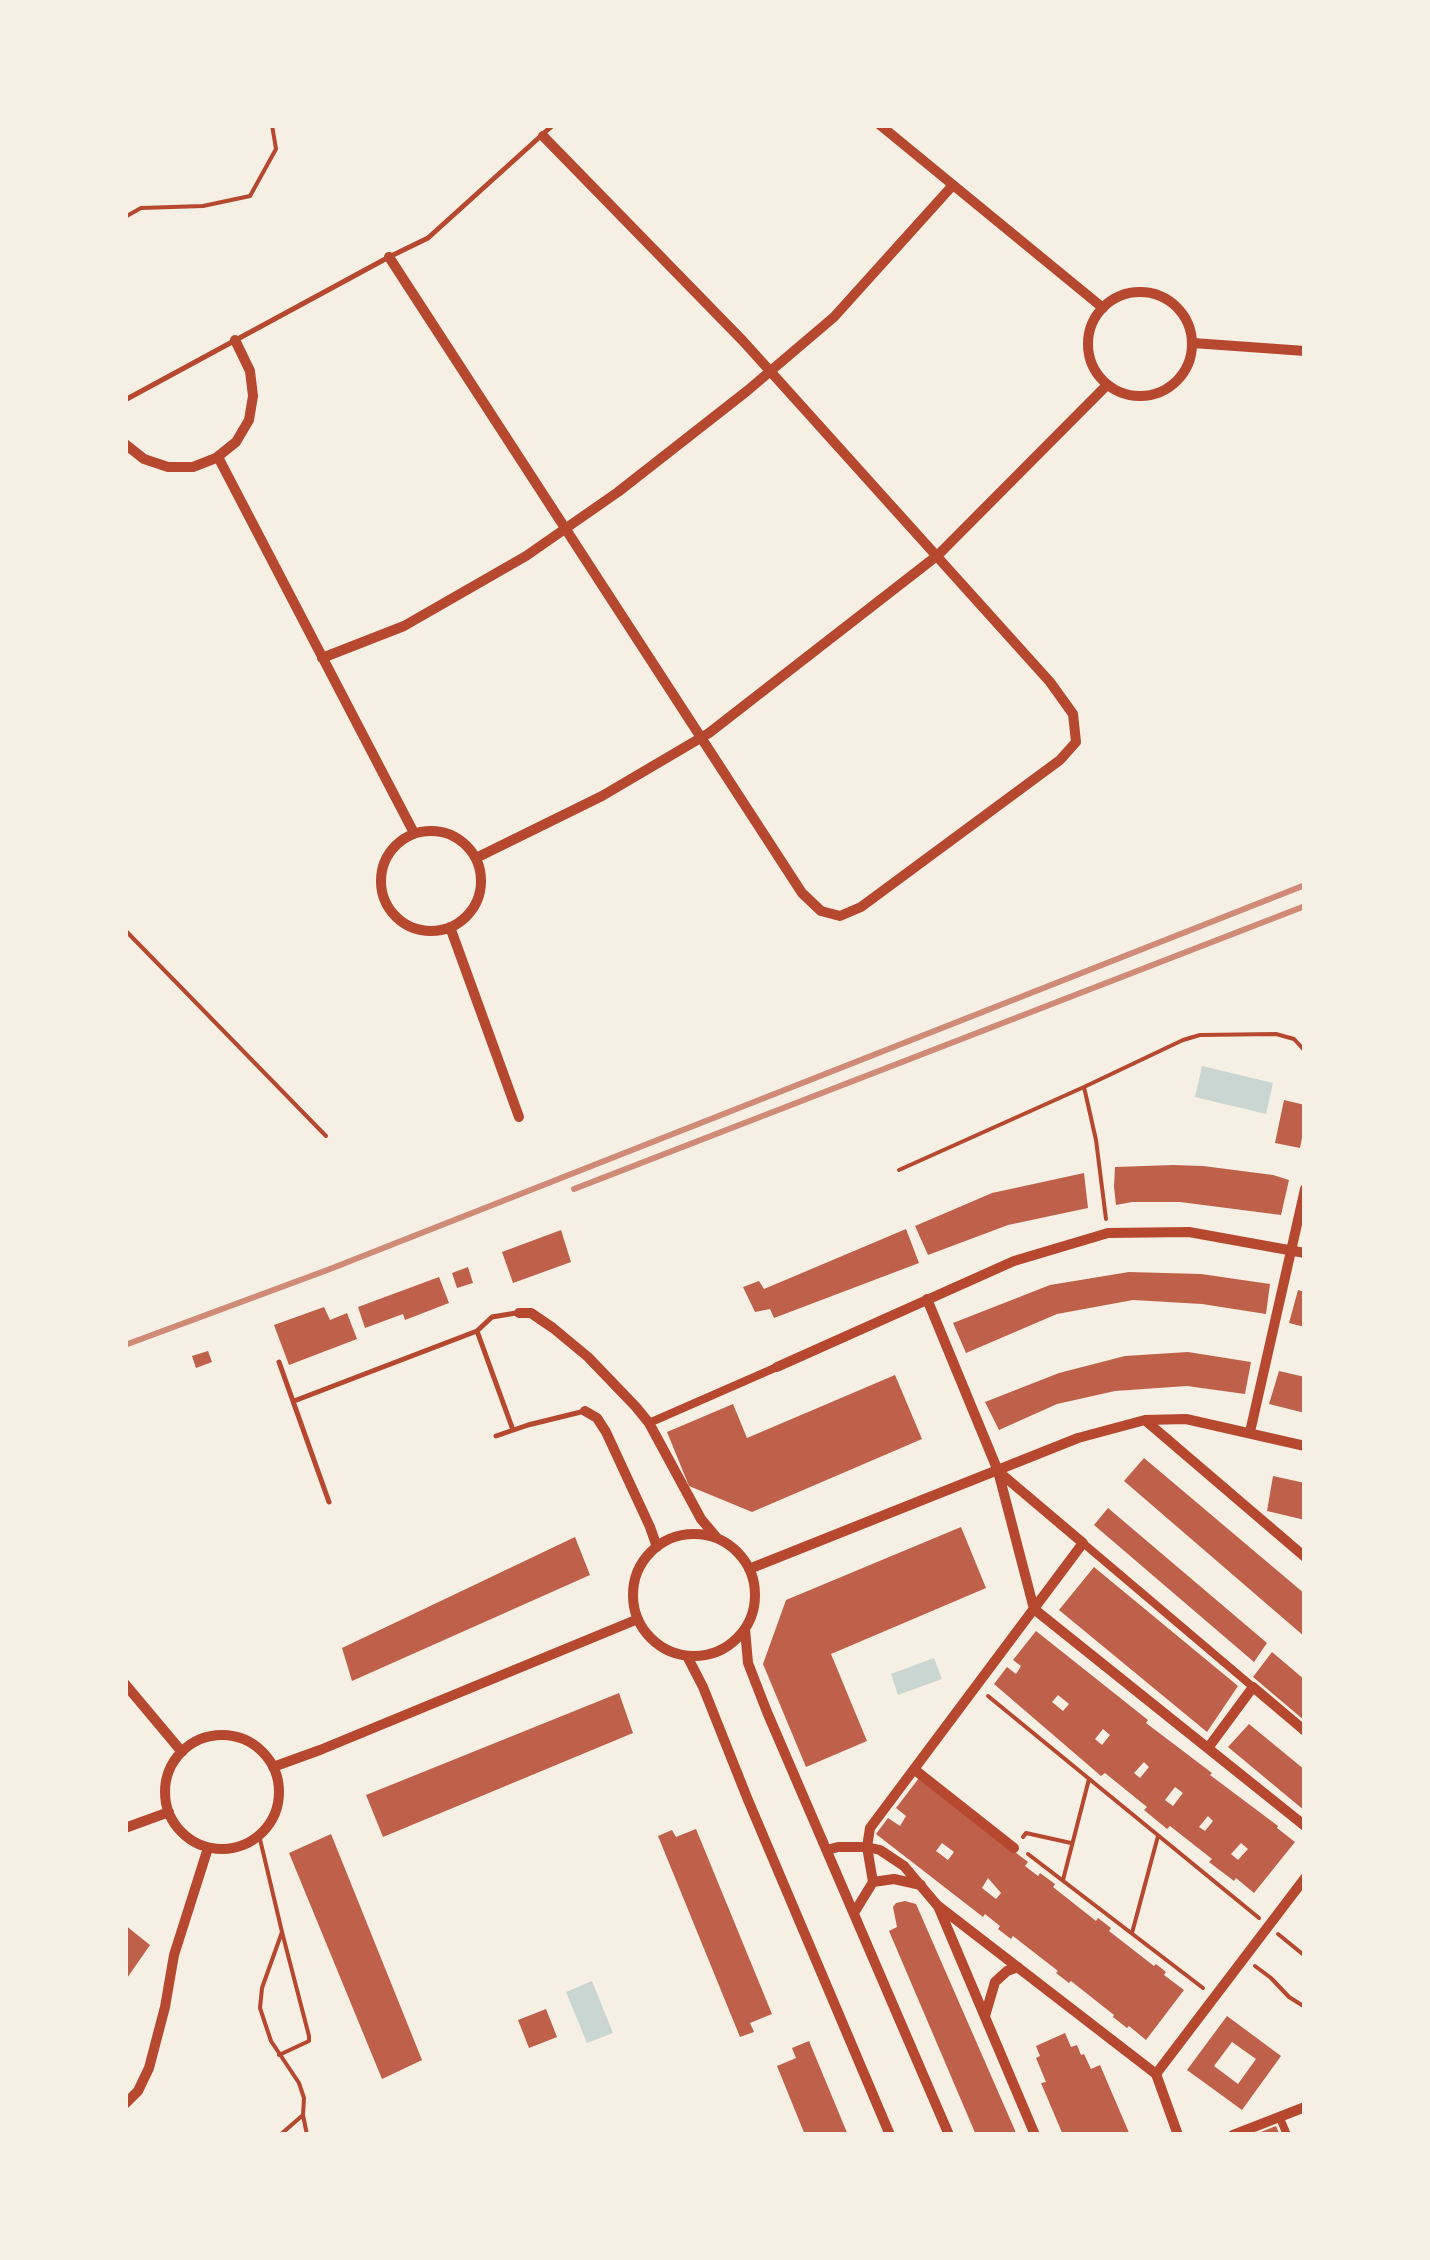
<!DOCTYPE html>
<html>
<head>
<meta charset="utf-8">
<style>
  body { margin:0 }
  #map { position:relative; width:1430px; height:2260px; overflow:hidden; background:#f6efe4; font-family:Montserrat,sans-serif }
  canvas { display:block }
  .frame { position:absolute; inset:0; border:128px solid #f6efe4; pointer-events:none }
</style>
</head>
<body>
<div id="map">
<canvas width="1430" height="2260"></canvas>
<div class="frame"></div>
</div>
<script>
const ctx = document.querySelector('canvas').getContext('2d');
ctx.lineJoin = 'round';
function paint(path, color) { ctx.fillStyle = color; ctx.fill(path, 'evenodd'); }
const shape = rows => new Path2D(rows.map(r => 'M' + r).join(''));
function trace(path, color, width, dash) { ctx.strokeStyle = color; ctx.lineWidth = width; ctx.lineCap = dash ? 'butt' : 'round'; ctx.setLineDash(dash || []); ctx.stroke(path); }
paint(shape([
  [1202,1066,1273,1083,1266,1114,1195,1097],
  [934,1658,942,1679,898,1695,891,1674],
  [592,1981,613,2033,587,2043,566,1992]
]), '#c9d6d2');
paint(shape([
  [1284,1100,1305,1105,1305,1123,1300,1148,1275,1143],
  [1173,1165,1203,1166,1273,1175,1289,1180,1281,1215,1180,1202,1132,1202,1116,1205,1114,1187,1115,1167],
  [1084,1173,1088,1208,1008,1225,928,1255,915,1226,992,1193],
  [906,1229,919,1263,774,1318,770,1309,755,1312,743,1287,759,1281,764,1289],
  [561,1230,571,1262,513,1283,502,1252],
  [468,1267,473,1283,457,1288,452,1273],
  [1129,1272,1201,1274,1270,1284,1266,1314,1202,1304,1133,1300,1057,1314,966,1353,953,1323,1050,1285],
  [439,1277,449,1303,405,1320,403,1314,365,1328,358,1307],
  [1298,1290,1305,1292,1305,1327,1289,1323],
  [324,1307,330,1320,347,1313,357,1339,289,1365,274,1325],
  [208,1351,212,1362,196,1368,192,1356],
  [1188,1352,1251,1362,1245,1394,1187,1386,1115,1391,1057,1404,999,1430,985,1402,1059,1373,1125,1356],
  [1279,1371,1305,1377,1305,1413,1269,1404],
  [895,1375,922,1439,752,1512,689,1486,667,1432,733,1404,747,1438],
  [1144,1458,1305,1594,1305,1637,1124,1481],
  [1273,1476,1305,1483,1305,1520,1267,1511],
  [1108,1508,1267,1643,1254,1662,1094,1525],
  [961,1527,986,1588,831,1654,867,1741,806,1767,763,1664,786,1600],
  [575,1537,590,1575,352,1681,342,1648],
  [1094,1567,1238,1686,1207,1732,1059,1610],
  [1036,1631,1148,1720,1146,1723,1212,1773,1210,1775,1278,1826,1277,1828,1295,1842,1254,1893,1236,1878,1234,1881,1209,1862,1212,1859,1170,1826,1167,1829,1144,1810,1147,1807,1105,1773,1101,1776,994,1684,1007,1667,1016,1674,1021,1666,1013,1660],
  [1058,1695,1069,1704,1063,1711,1052,1702],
  [1103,1729,1110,1735,1102,1745,1095,1739],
  [1144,1762,1149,1767,1140,1778,1134,1773],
  [1175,1787,1183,1793,1173,1806,1165,1800],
  [1208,1816,1213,1821,1205,1831,1199,1827],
  [1241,1843,1248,1849,1238,1860,1231,1854],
  [1272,1652,1305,1680,1305,1721,1253,1677],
  [619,1693,633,1733,383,1837,366,1795],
  [1249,1724,1305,1770,1305,1811,1228,1747],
  [919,1778,1028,1862,1025,1866,1038,1876,1040,1873,1055,1884,1053,1887,1096,1921,1098,1918,1111,1928,1109,1931,1154,1966,1156,1964,1166,1972,1164,1975,1184,1990,1146,2040,1129,2026,1127,2028,1113,2017,1114,2015,1071,1981,1069,1983,1056,1973,1058,1971,1013,1936,1011,1939,998,1929,1000,1926,985,1914,983,1917,876,1834,888,1818,900,1826,906,1816,896,1808],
  [942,1843,954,1852,948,1860,936,1851],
  [988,1878,1001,1893,996,1899,982,1888],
  [696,1829,772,2014,750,2023,754,2032,740,2037,658,1836,672,1830,676,1837],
  [331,1834,422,2060,382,2079,289,1853],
  [905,1901,916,1904,1017,2135,976,2135,889,1931,897,1927,893,1907,896,1903],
  [125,1925,150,1945,125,1981],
  [546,2009,557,2037,529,2048,518,2020],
  [1227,2016,1281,2056,1242,2110,1187,2070],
  [1232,2042,1256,2059,1238,2084,1214,2066],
  [1065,2033,1071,2047,1077,2045,1081,2055,1084,2054,1091,2069,1100,2065,1130,2135,1063,2135,1041,2083,1046,2082,1036,2058,1040,2056,1036,2046],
  [809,2041,848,2135,805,2135,777,2066,796,2058,792,2048],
  [1276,2126,1280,2135,1253,2135]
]), '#bf614a');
trace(shape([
  [125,217,141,208,203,206,250,196,276,149,272,125],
  [125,930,326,1136],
  [1084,1087,1096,1140,1106,1219],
  [899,1170,1084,1087,1183,1040,1200,1035,1276,1034,1294,1039,1305,1051],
  [988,1696,1259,1918],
  [259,1835,282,1932,262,1988,260,2008,271,2041,299,2083,304,2098,303,2115,307,2135],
  [1023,1837,1026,1833,1071,1843],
  [1028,1854,1203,1988],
  [1063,1880,1089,1779],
  [1132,1933,1158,1836],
  [1278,1934,1305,1956],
  [1255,1966,1271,1978,1289,1997,1305,2007],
  [279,2055,309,2041,309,2036,282,1932],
  [280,2135,303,2115]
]), '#b5482f', 4);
trace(shape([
  [125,400,389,257,428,238,553,125],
  [477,1331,513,1430],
  [279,1362,329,1502],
  [294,1401,477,1331,492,1317,516,1313],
  [496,1436,528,1425,585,1411]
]), '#b5482f', 5);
trace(shape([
  [649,1423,777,1367],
  [1083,1543,1253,1687],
  [1280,2118,1287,2135]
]), '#b5482f', 8);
trace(shape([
  [880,125,1103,308],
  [389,257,802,893,821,911,840,916,861,907,1060,760,1076,742,1073,714,1050,682,743,341,543,136],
  '1088 344a52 52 0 1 1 104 0a52 52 0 1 1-104 0Z',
  [1193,343,1305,351],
  [125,444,144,459,168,467,193,467,216,458,236,442,249,420,253,396,250,371,235,340],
  [218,457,414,833],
  [322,658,404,626,526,556,618,492,747,391,834,317,953,185],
  '381 881a50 50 0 1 1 100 0a50 50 0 1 1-100 0Z',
  [476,858,602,796,709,733,938,555,1107,385],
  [450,927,519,1117],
  [927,1299,998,1471,1034,1609,1305,1826],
  [519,1313,531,1313,553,1328,588,1357,636,1407,649,1423,701,1519,717,1538],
  [777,1367,1014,1261,1108,1233,1189,1232,1305,1253],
  [585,1411,597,1418,606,1432,650,1527,657,1547],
  [1146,1421,1305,1557],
  [1250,1432,1305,1189],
  '633 1595a61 61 0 1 1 122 0a61 61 0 1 1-122 0Z',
  [749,1569,1078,1438,1145,1420,1186,1419,1305,1446],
  [745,1629,748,1663,767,1712,949,2135],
  [687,1656,703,1687,748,1800,890,2135],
  [125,1684,182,1752],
  '165 1792a57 57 0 1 1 114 0a57 57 0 1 1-114 0Z',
  [1208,1748,1253,1687,1305,1731],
  [273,1767,320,1750,638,1619],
  [915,1770,1014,1848],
  [125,1828,169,1812],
  [827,1850,838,1847,867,1847,880,1850,904,1866,937,1905,1156,2074,1178,2135],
  [873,1882,867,1847,870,1828,1083,1543,999,1472],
  [873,1882,894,1879,921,1885],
  [938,1906,1035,2135],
  [854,1913,873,1882],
  [985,2016,995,1982,1007,1971,1018,1967],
  [1156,2074,1305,1878],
  [125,2104,138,2091,149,2068,165,2007,174,1955,208,1848],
  [1233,2135,1305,2107]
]), '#b5482f', 10);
trace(shape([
  [574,1189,1305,906],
  [125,1345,330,1269,1305,885]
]), '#cf8b77', 6);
</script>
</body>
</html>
